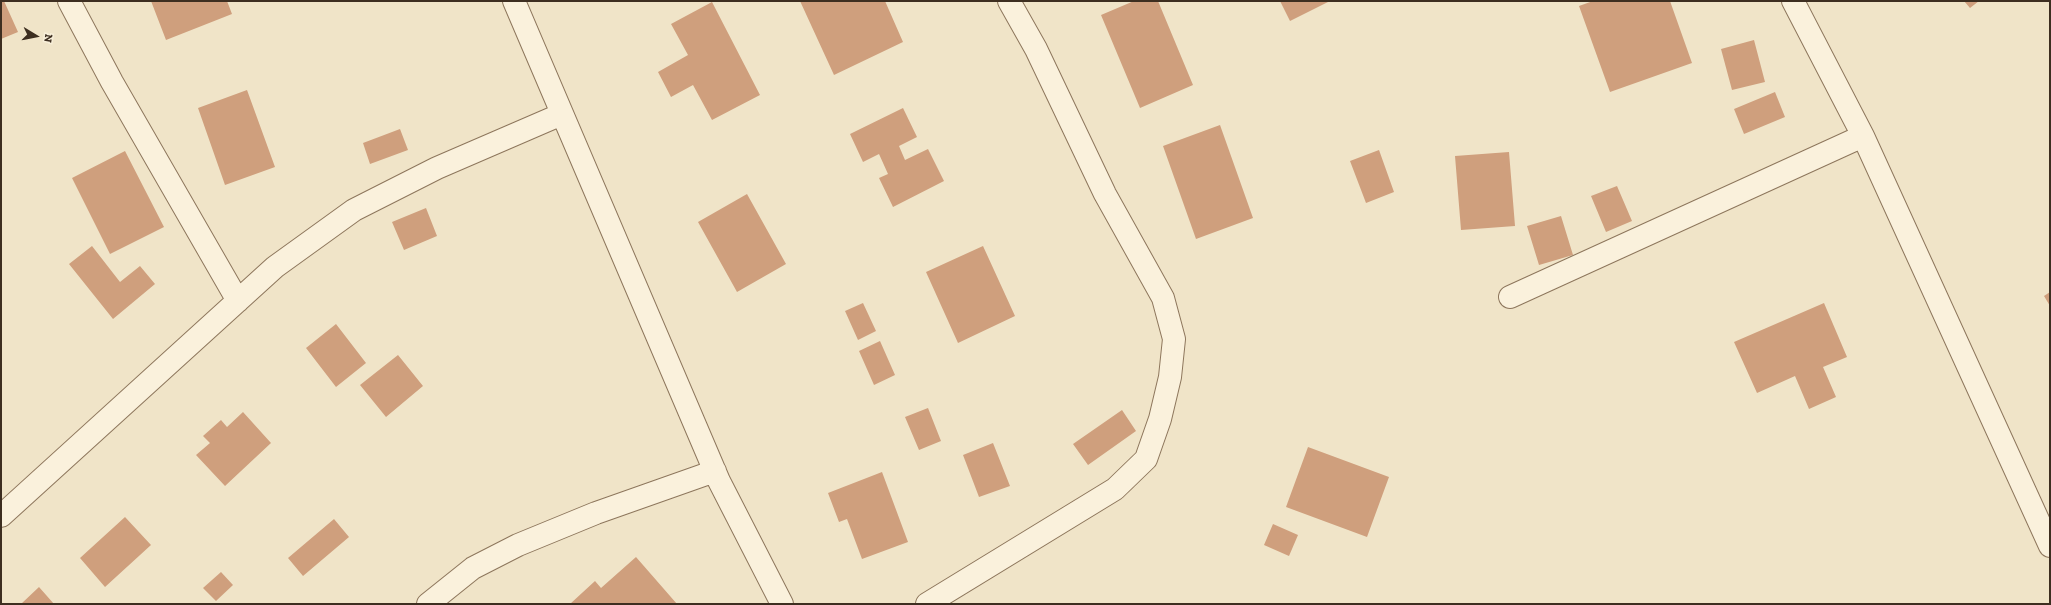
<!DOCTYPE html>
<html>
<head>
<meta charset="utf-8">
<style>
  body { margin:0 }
  #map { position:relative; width:2051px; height:605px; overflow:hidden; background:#f0e4c8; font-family:"Zilla Slab",serif }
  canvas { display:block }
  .frame { position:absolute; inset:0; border:2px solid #3d2e20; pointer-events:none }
  .north { position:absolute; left:16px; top:16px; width:40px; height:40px; -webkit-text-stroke:3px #f7eed8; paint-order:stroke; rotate:100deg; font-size:11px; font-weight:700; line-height:16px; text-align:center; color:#3d2e20 }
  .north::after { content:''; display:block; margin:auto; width:14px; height:18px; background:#3d2e20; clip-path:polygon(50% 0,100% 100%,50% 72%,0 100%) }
</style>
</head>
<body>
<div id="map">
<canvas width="2051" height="605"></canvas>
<div class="frame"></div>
<div class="north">N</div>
</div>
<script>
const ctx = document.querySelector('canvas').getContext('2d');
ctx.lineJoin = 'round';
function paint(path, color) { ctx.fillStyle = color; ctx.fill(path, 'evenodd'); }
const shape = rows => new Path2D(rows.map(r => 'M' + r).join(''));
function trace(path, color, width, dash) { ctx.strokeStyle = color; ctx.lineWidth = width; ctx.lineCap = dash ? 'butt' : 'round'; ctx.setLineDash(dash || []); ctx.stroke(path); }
paint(shape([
  [1,1,4,1,18,32,1,39],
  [151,1,227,1,232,14,166,40],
  [800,1,885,1,903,42,834,75],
  [1134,1,1158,1,1193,85,1140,108,1101,15],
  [1280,1,1330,1,1290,21],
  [1593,1,1670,1,1692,63,1610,92,1579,6],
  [1964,1,1979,1,1970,8],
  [712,2,760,95,712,120,693,85,671,97,658,72,688,55,671,24],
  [1754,40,1765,82,1732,90,1721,49],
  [247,90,275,167,225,185,198,108],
  [1775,92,1785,117,1744,134,1734,109],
  [903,108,917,137,899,146,905,160,928,149,944,181,893,207,879,178,888,174,879,154,863,162,850,134],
  [1220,125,1253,218,1196,239,1163,146],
  [400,129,408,150,370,164,363,143],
  [1379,150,1394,192,1366,203,1350,161],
  [125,151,164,227,110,254,72,178],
  [1509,152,1515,226,1461,230,1455,156],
  [1617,186,1632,221,1606,232,1591,196],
  [747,194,786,264,737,292,698,222],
  [426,208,437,236,404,250,392,222],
  [1561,216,1573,255,1539,265,1527,226],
  [92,246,120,282,140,266,155,284,113,319,69,264],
  [983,246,1015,316,958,343,926,272],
  [2050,292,2050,306,2044,296],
  [863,303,876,331,858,340,845,311],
  [1824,303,1847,357,1823,367,1836,397,1809,409,1795,376,1757,393,1734,342],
  [336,324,366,363,336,387,306,348],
  [880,341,895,375,874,385,859,351],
  [398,355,423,386,386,417,360,385],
  [928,408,941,441,919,450,905,417],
  [1122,410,1136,431,1088,465,1073,444],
  [243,412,271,443,225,486,196,455,210,443,203,436,221,420,227,427],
  [993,443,1010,486,979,497,963,455],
  [1308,447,1389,477,1367,537,1286,507],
  [882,472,908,542,862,559,847,519,839,522,828,493],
  [125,517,151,545,105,587,80,558],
  [334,519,349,537,303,576,288,558],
  [1273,524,1298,535,1289,556,1264,545],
  [636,557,677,604,570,604,595,581,601,588],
  [221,572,233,585,216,601,203,588],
  [39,587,54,604,21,604]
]), '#cf9f7d');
const minor = shape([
  [69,1,112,82,238,301],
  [514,1,719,481,782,604],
  [1793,1,1863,136,2050,546],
  [1510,297,1863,136],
  [1,516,275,267,354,210,437,168,562,114],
  [428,604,473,568,518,545,596,513,715,471],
  [927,604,1115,489,1146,459,1160,419,1170,377,1174,339,1163,298,1105,194,1036,49,1009,1]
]);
trace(minor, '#8d765c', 24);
trace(minor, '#faf1dc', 22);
</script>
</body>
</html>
